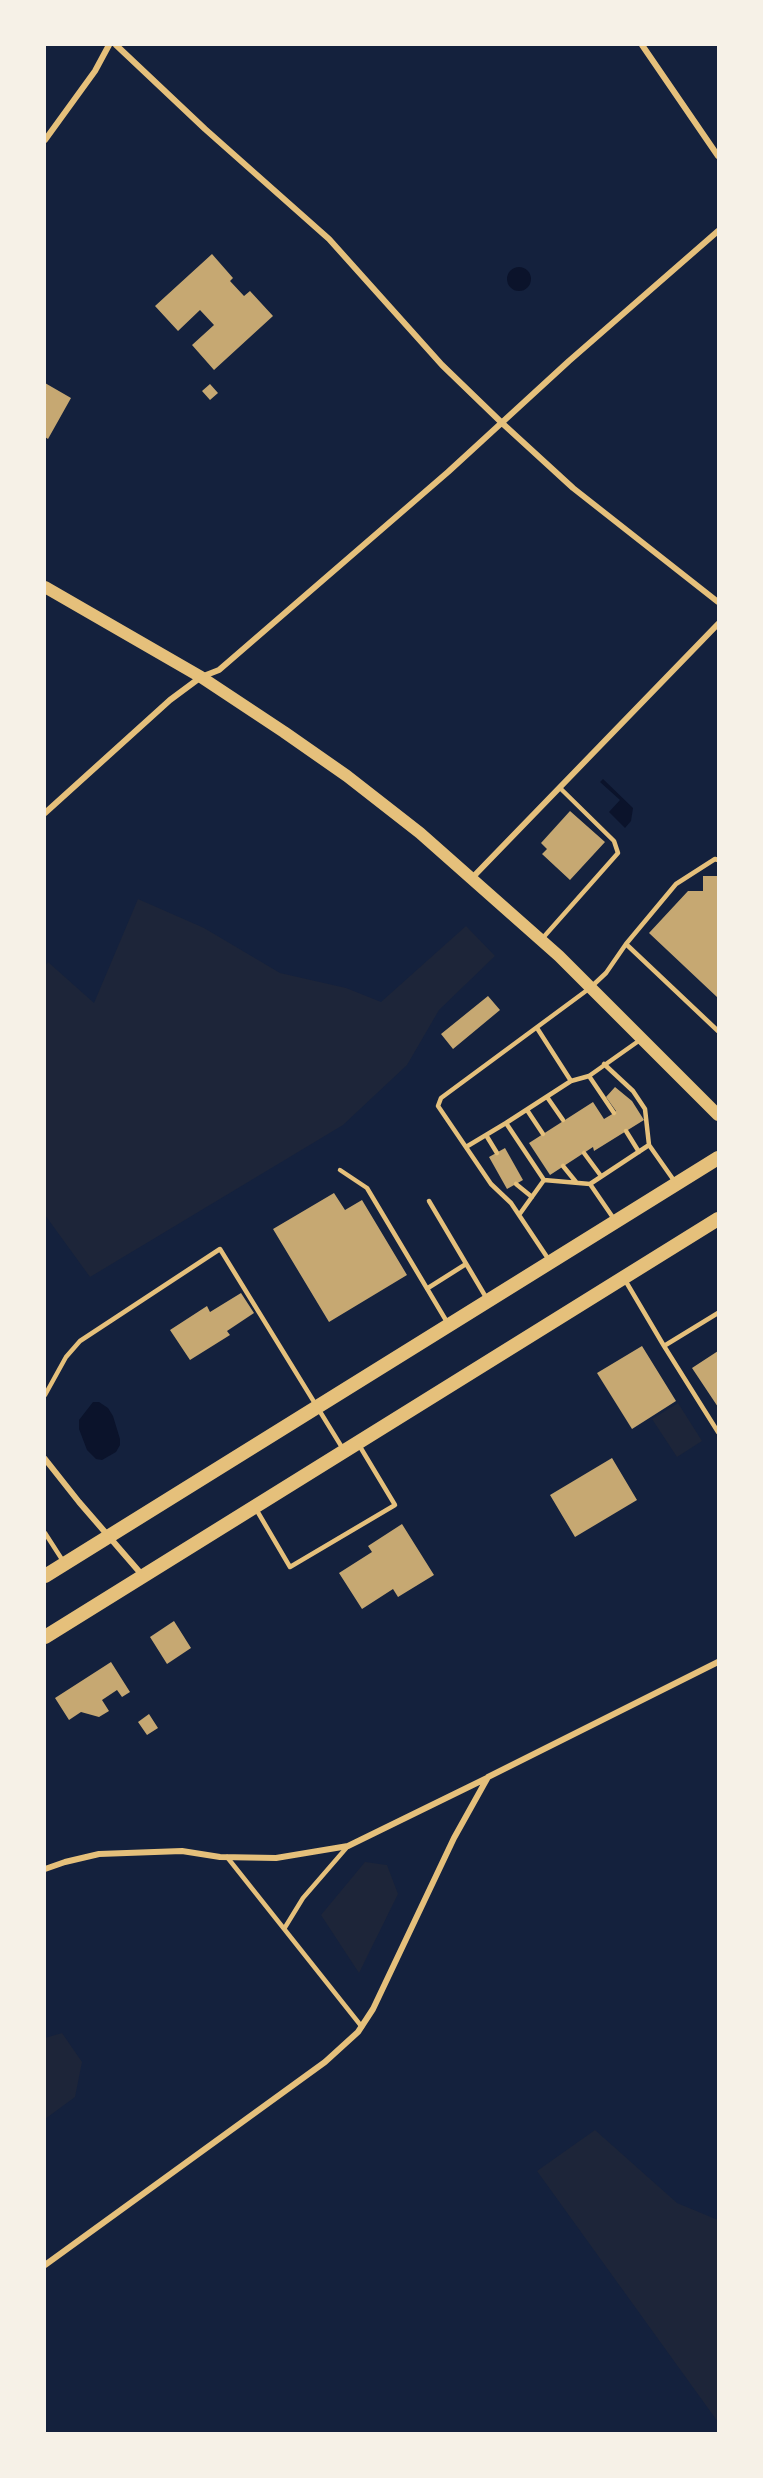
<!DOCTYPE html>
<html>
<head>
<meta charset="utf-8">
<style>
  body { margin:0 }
  #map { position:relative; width:763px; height:2478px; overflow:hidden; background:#14213d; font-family:"Alegreya Sans",sans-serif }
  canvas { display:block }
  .frame { position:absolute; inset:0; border:46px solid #f6f1e7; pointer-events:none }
</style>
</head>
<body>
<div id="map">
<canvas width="763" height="2478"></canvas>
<div class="frame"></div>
</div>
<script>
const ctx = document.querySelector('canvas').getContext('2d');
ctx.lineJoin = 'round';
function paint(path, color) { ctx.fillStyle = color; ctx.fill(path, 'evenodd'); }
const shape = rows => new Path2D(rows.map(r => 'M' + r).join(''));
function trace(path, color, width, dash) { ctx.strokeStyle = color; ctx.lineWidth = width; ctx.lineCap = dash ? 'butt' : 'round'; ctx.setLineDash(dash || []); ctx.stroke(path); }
paint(shape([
  [138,899,204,928,280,973,346,988,381,1002,466,926,495,956,439,1010,407,1065,343,1125,90,1277,45,1215,45,966,48,962,94,1003],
  [678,1403,702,1441,677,1457,652,1419],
  [365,1862,387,1865,398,1894,359,1973,321,1915],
  [62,2033,82,2062,75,2097,45,2119,45,2038],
  [595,2130,677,2203,718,2220,718,2422,537,2171]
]), '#1d2539');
paint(shape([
  '507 279a12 12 0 1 1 24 0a12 12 0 1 1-24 0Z',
  [603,779,633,808,631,821,625,828,609,812,620,800,600,782],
  [93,1402,99,1402,108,1408,113,1416,120,1439,120,1445,116,1452,102,1460,96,1459,87,1450,79,1429,79,1420]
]), '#0b132b');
paint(shape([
  [212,254,233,278,230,281,244,296,250,291,273,316,214,370,192,345,214,325,200,310,178,331,155,306],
  [45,383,71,398,48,439,45,437],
  [210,384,218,393,210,400,202,391],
  [570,811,605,842,570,880,542,854,547,849,541,843],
  [703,876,718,876,718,998,649,933,688,891,703,891],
  [488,996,500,1010,453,1049,441,1034],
  [615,1087,632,1101,644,1120,594,1151,593,1147,550,1175,529,1143,593,1102,604,1119,614,1113,616,1111,606,1097],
  [505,1148,523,1180,507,1189,489,1157],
  [334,1193,345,1210,362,1200,407,1275,329,1322,273,1229],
  [241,1293,254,1313,227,1331,230,1335,190,1360,170,1330,207,1306,210,1312],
  [642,1346,676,1401,632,1429,597,1373],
  [718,1351,718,1407,692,1368],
  [612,1458,637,1500,575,1537,550,1495],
  [402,1524,434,1575,398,1597,393,1589,362,1609,339,1573,372,1552,368,1546],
  [174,1621,191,1648,167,1664,150,1637],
  [111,1662,130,1692,122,1697,117,1690,102,1700,109,1711,99,1717,81,1712,69,1720,55,1698],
  [149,1714,158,1728,147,1735,138,1722]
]), '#c6a872');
trace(shape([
  [541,940,618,853,614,841,560,788],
  [626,944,718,1031],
  [537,1028,571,1081,506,1123,544,1180,590,1184,614,1219],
  [604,1064,633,1091,645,1109,649,1145],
  [589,1076,614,1113],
  [571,1081,589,1076,640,1040],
  [547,1097,563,1120],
  [527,1110,543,1134],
  [626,1131,639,1152],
  [486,1135,497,1153],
  [466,1147,506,1123],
  [584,1153,601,1176],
  [563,1166,576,1182],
  [340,1170,367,1188,447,1322],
  [516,1184,532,1197],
  [590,1184,649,1145,675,1182],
  [429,1201,487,1299],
  [519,1215,544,1180],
  [549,1260,511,1203,491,1184,438,1106,441,1098,590,988,606,973,626,944,676,884,715,859,718,860],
  [625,1280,664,1346,718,1313],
  [428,1288,466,1264],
  [664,1346,718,1432],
  [45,1395,66,1357,80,1341,220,1249,343,1449],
  [256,1509,290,1567,395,1505,359,1445],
  [45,1533,63,1561],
  [227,1857,362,2027],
  [284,1929,303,1898,348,1846]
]), '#e5c07b', 4.5);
trace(shape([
  [116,45,205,129,329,239,442,365,502,423,573,488,718,602],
  [642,45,718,156],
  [45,140,95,71,109,45],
  [45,813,170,700,201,677,219,670,448,472,569,361,718,231],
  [472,878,718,624],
  [45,1459,79,1502,143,1576],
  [45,1869,65,1862,99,1854,182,1851,220,1857,276,1858,348,1846,487,1778],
  [45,2265,325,2062,358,2032,373,2009,454,1838,488,1777,718,1662]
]), '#e5c07b', 6);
trace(shape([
  [45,587,201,677,284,732,347,776,420,833,559,956,718,1115]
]), '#e5c07b', 12);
trace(shape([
  [45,1576,718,1158],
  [45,1637,718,1219]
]), '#e5c07b', 14);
</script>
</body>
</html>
